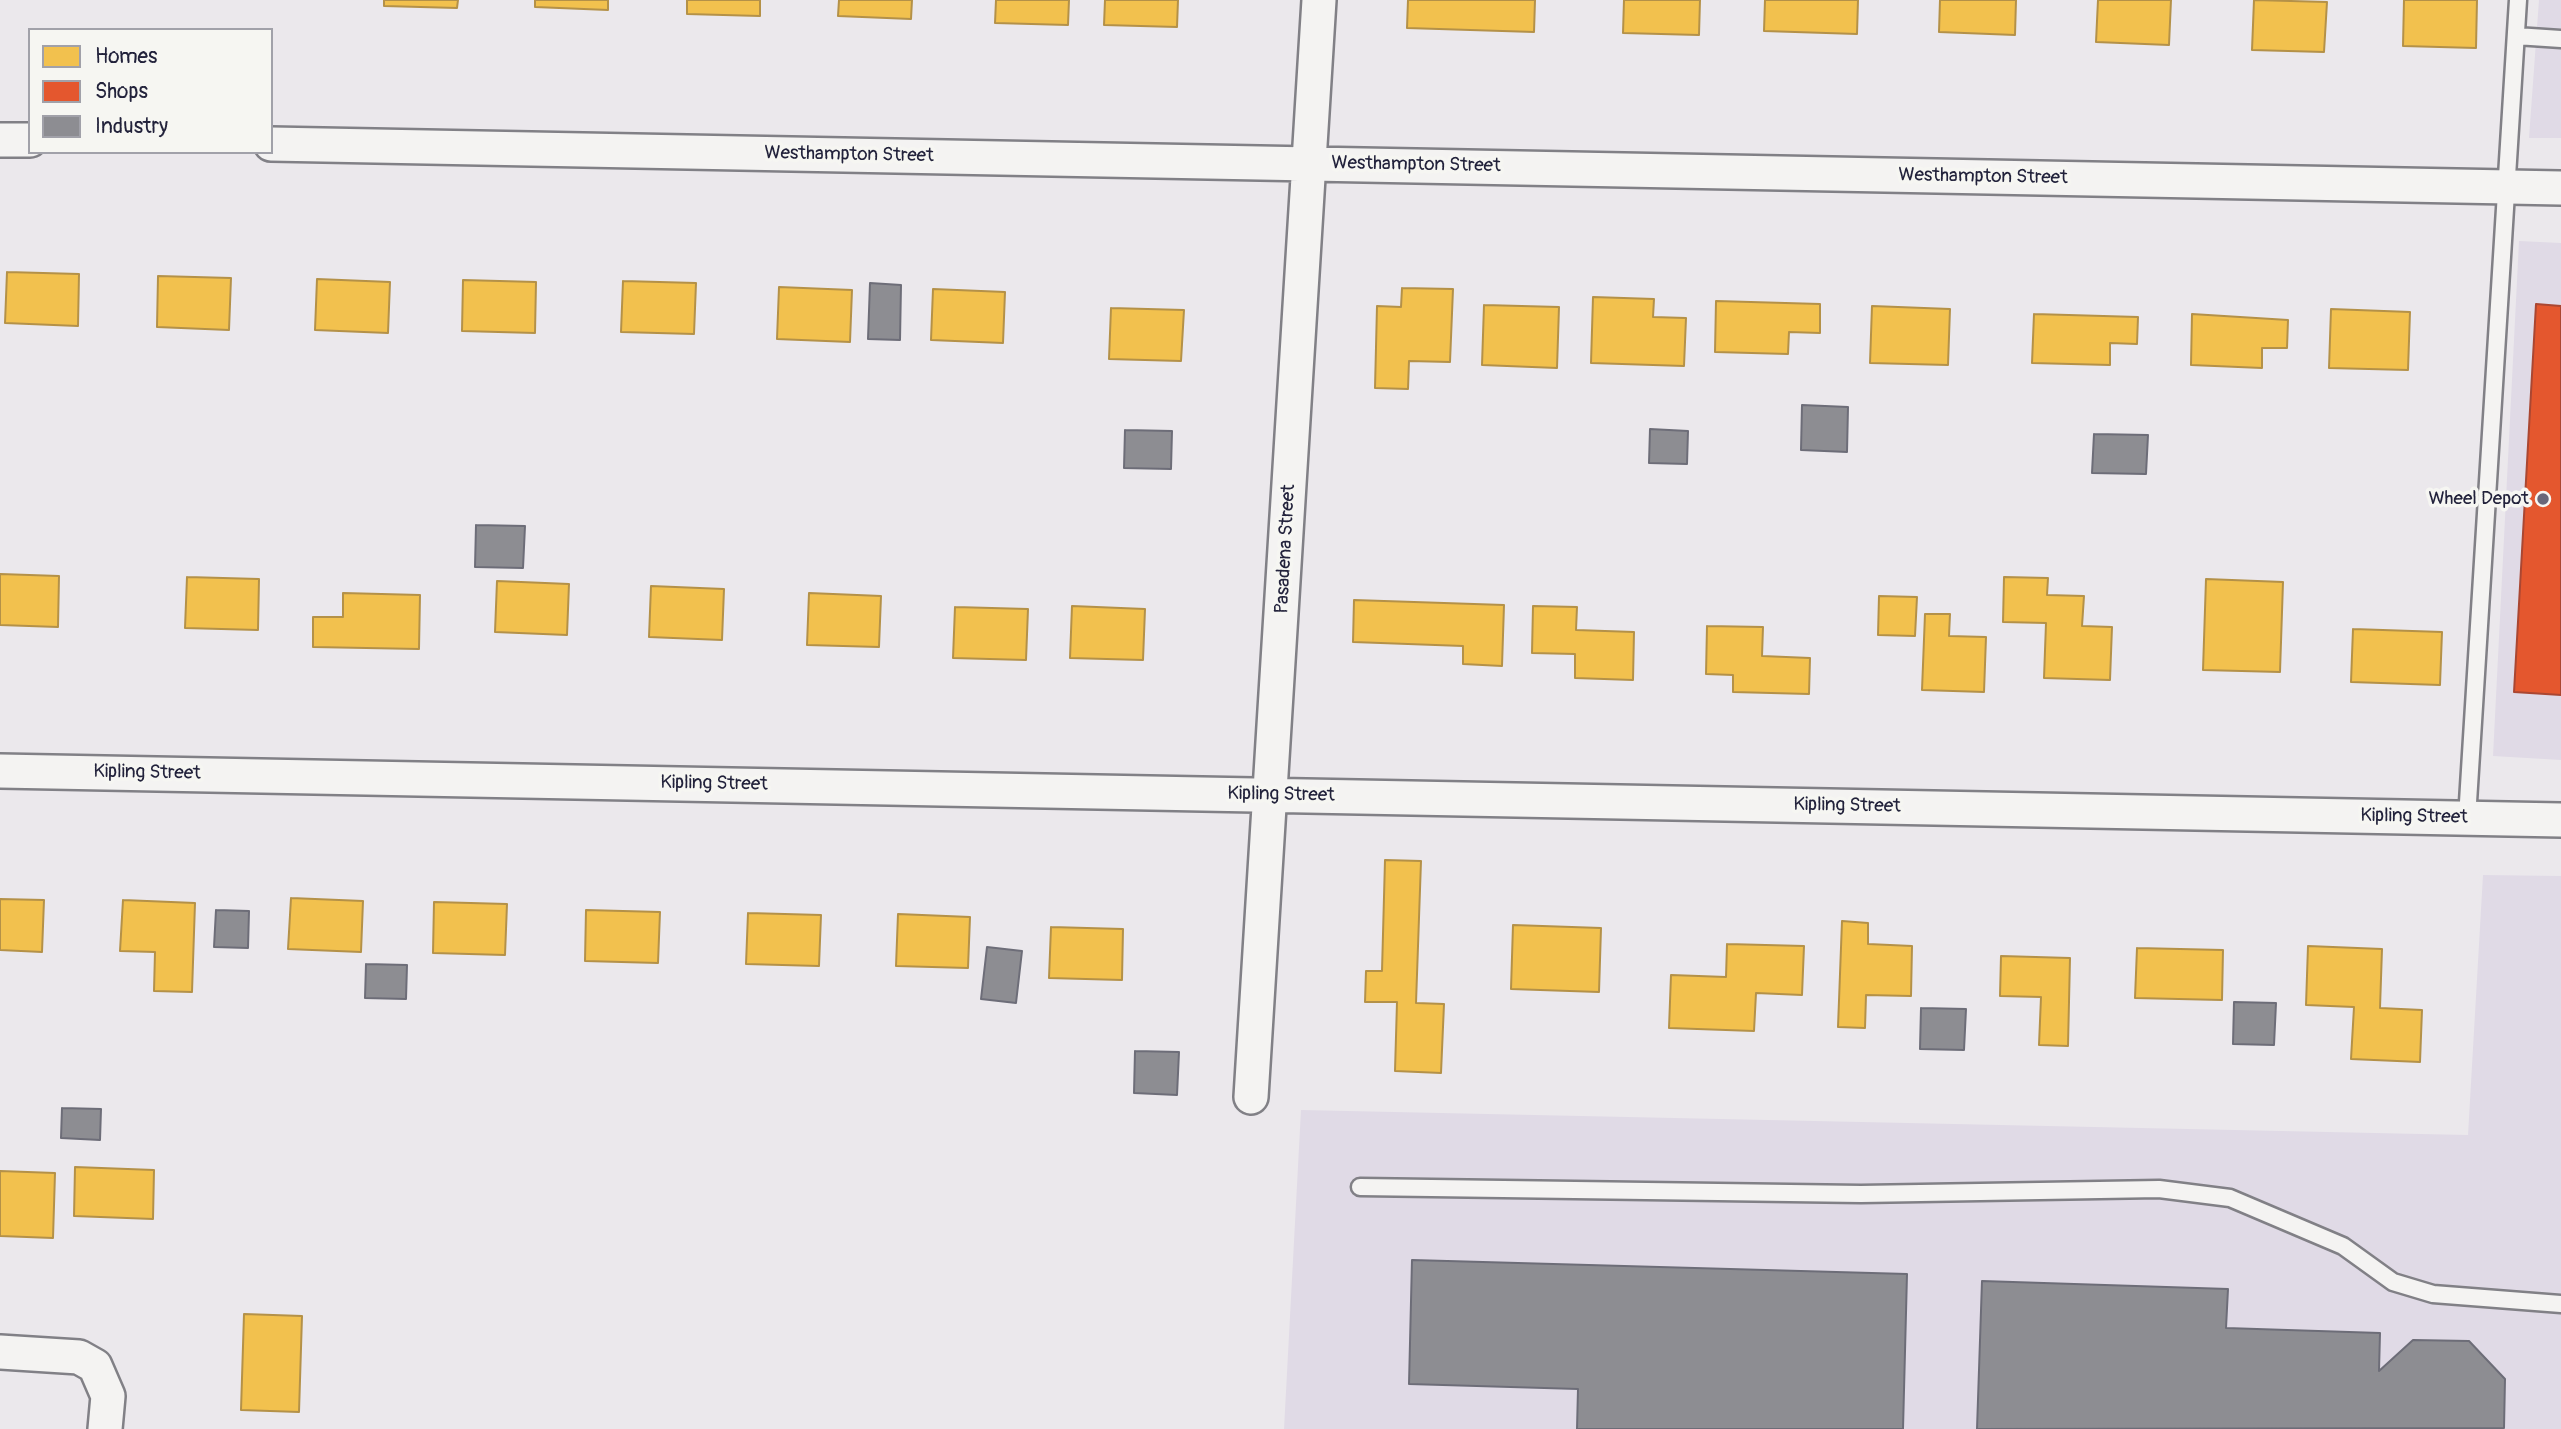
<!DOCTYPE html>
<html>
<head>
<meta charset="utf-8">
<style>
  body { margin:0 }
  #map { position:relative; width:2561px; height:1429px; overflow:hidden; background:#ebe8ec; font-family:Pangolin,sans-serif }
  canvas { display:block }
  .legend { position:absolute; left:28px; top:28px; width:245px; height:126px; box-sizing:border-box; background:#f6f6f2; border:2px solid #a1a1a9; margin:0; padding:9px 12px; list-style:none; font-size:21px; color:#22223b }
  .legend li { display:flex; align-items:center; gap:14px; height:35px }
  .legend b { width:35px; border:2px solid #a1a1a9 }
</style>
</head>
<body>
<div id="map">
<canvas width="2561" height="1429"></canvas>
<ul class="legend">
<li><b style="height:19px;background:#f2c14e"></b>Homes</li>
<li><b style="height:19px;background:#e4572e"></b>Shops</li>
<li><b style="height:19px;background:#8d8d92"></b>Industry</li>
</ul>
</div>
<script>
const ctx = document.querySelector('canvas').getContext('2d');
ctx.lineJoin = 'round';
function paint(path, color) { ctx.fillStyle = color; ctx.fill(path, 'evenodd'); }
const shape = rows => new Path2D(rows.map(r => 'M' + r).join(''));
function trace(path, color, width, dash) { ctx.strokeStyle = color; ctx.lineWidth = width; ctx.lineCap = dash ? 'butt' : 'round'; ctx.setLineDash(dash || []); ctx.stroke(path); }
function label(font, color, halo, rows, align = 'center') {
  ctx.font = font + ' Pangolin,sans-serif'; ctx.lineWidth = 7; ctx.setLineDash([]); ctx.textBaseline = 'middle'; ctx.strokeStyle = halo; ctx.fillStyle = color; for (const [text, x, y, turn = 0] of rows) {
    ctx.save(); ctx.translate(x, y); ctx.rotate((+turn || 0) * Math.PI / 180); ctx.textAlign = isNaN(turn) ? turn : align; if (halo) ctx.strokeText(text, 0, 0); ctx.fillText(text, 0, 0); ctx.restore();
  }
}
paint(shape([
  [2539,0,2561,0,2561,138,2529,138],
  [2519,241,2561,243,2561,760,2493,756],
  [2483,875,2561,876,2561,1429,1284,1429,1301,1110,2468,1135]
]), '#e0dae6');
const homes = shape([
  [384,0,458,0,457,8,384,6,384,0],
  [535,0,608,0,608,10,535,7,535,0],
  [687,0,760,0,760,16,687,14,687,0],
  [839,0,912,0,911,19,838,16,839,0],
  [996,0,1069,0,1068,25,995,23,996,0],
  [1105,0,1178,0,1177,27,1104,25,1105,0],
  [1408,0,1535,0,1534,32,1407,28,1408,0],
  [1624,0,1700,0,1699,35,1623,33,1624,0],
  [1765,0,1858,0,1857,34,1764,31,1765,0],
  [1940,0,2016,0,2015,35,1939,32,1940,0],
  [2098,0,2171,0,2169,45,2096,42,2098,0],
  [2254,0,2327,2,2324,52,2252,50,2254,0],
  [2404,0,2477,0,2476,48,2403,46,2404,0],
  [7,272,79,274,78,326,5,323,7,272],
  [158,276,231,278,229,330,157,327,158,276],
  [317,279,390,282,388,333,315,330,317,279],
  [463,280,536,282,535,333,462,331,463,280],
  [623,281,696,283,694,334,621,332,623,281],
  [779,287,852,290,850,342,777,339,779,287],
  [1402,288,1453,289,1450,362,1409,361,1408,389,1375,388,1377,306,1401,307,1402,288],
  [933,289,1005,292,1003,343,931,340,933,289],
  [1593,297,1654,299,1653,317,1686,318,1684,366,1591,363,1593,297],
  [1716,301,1820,304,1820,333,1789,332,1788,354,1715,352,1716,301],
  [1484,305,1559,307,1557,368,1482,365,1484,305],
  [1872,306,1950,309,1948,365,1870,363,1872,306],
  [1111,308,1184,310,1181,361,1109,359,1111,308],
  [2331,309,2410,312,2408,370,2329,368,2331,309],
  [2034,314,2138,317,2137,344,2110,343,2110,365,2032,363,2034,314],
  [2192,314,2288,320,2287,348,2262,348,2262,368,2191,365,2192,314],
  [0,574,59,576,58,627,0,625,0,574],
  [187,577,259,579,258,630,185,628,187,577],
  [2004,577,2048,578,2047,595,2084,596,2082,626,2112,627,2110,680,2044,678,2046,623,2003,622,2004,577],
  [2206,579,2283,582,2280,672,2203,670,2206,579],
  [497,581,569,584,567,635,495,632,497,581],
  [651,586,724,589,722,640,649,637,651,586],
  [343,593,420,595,419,649,313,647,313,617,343,617,343,593],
  [809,593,881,596,879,647,807,645,809,593],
  [1879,596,1917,597,1915,636,1878,635,1879,596],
  [1354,600,1504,605,1502,666,1463,664,1463,646,1353,642,1354,600],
  [1072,606,1145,609,1143,660,1070,658,1072,606],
  [1533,606,1577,607,1576,630,1634,632,1633,680,1575,678,1575,654,1532,653,1533,606],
  [955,607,1028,609,1026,660,953,658,955,607],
  [1925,614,1950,614,1949,636,1986,637,1984,692,1922,690,1925,614],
  [1707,626,1763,627,1762,656,1810,658,1809,694,1733,692,1733,675,1706,674,1707,626],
  [2353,629,2442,632,2440,685,2351,682,2353,629],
  [1385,860,1421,861,1416,1003,1444,1004,1441,1073,1395,1071,1397,1002,1365,1002,1366,971,1382,971,1385,860],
  [291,898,363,901,361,952,288,949,291,898],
  [0,899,44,900,42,952,0,950,0,899],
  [123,900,195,903,192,992,154,991,155,952,120,951,123,900],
  [434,902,507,904,505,955,433,953,434,902],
  [586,910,660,912,658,963,585,961,586,910],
  [748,913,821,915,819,966,746,964,748,913],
  [898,914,970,917,968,968,896,966,898,914],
  [1842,921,1868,923,1868,944,1912,946,1911,996,1866,995,1865,1028,1838,1027,1842,921],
  [1513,925,1601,928,1599,992,1511,989,1513,925],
  [1051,927,1123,929,1122,980,1049,978,1051,927],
  [1727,944,1804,946,1802,995,1756,993,1754,1031,1669,1028,1671,975,1726,977,1727,944],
  [2308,946,2382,949,2380,1008,2422,1010,2420,1062,2351,1059,2354,1007,2306,1005,2308,946],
  [2137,948,2223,950,2222,1000,2135,998,2137,948],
  [2001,956,2070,958,2068,1046,2039,1045,2041,997,2000,996,2001,956],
  [75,1167,154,1170,153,1219,74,1216,75,1167],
  [0,1171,55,1173,53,1238,0,1236,0,1171],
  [244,1314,302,1316,299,1412,241,1410,244,1314]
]);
paint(homes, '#f2c14e');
trace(homes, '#b49148', 2);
const shops = shape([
  [2536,304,2561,306,2561,695,2514,692,2536,304]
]);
paint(shops, '#e4572e');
trace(shops, '#aa4732', 2);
const industry = shape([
  [870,283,901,285,900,340,868,339,870,283],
  [1802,405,1848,407,1847,452,1801,450,1802,405],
  [1650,429,1688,431,1687,464,1649,463,1650,429],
  [1125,430,1172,431,1171,469,1124,468,1125,430],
  [2094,434,2148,435,2146,474,2092,473,2094,434],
  [476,525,525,526,523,568,475,567,476,525],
  [216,910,249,911,248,948,214,947,216,910],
  [987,947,1022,951,1016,1003,981,999,987,947],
  [366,964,407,965,406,999,365,998,366,964],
  [2234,1002,2276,1003,2274,1045,2233,1044,2234,1002],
  [1921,1008,1966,1009,1964,1050,1920,1049,1921,1008],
  [1135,1051,1179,1052,1177,1095,1134,1093,1135,1051],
  [62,1108,101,1109,100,1140,61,1138,62,1108],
  [1412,1260,1907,1274,1903,1429,1577,1429,1578,1389,1409,1384,1412,1260],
  [1982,1281,2228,1289,2226,1328,2380,1333,2379,1371,2413,1340,2469,1341,2505,1379,2504,1428,1977,1429,1982,1281]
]);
paint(industry, '#8d8d92');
trace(industry, '#6d6d78', 2);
const service = shape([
  [2516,36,2561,39],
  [2467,818,2518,0],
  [1360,1187,1861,1194,2159,1189,2230,1198,2343,1246,2393,1282,2433,1294,2561,1304]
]);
const minor = shape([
  [0,140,30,140],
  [271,144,2561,188],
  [0,771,2561,820],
  [1251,1097,1319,0],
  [0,1352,79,1357,95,1366,108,1396,105,1429]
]);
trace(service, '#818086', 21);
trace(minor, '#818086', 38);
trace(service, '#f4f3f2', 16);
trace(minor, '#f4f3f2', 33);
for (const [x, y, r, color] of [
  [2543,499,7,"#686779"]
]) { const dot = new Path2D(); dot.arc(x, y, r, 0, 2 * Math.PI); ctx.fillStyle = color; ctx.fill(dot); trace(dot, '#f6f6f2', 2.5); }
label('19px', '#22223b', '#f6f6f2', [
  ["Westhampton Street",849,155,1],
  ["Westhampton Street",1416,165,1],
  ["Westhampton Street",1983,177,1],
  ["Pasadena Street",1286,549,-87],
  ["Kipling Street",147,773,1],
  ["Kipling Street",714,784,1],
  ["Kipling Street",1281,795,1],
  ["Kipling Street",1847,806,1],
  ["Kipling Street",2414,817,1]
]);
label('19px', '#22223b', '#f6f6f2', [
  ["Wheel Depot",2529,499]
], 'right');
</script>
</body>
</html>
